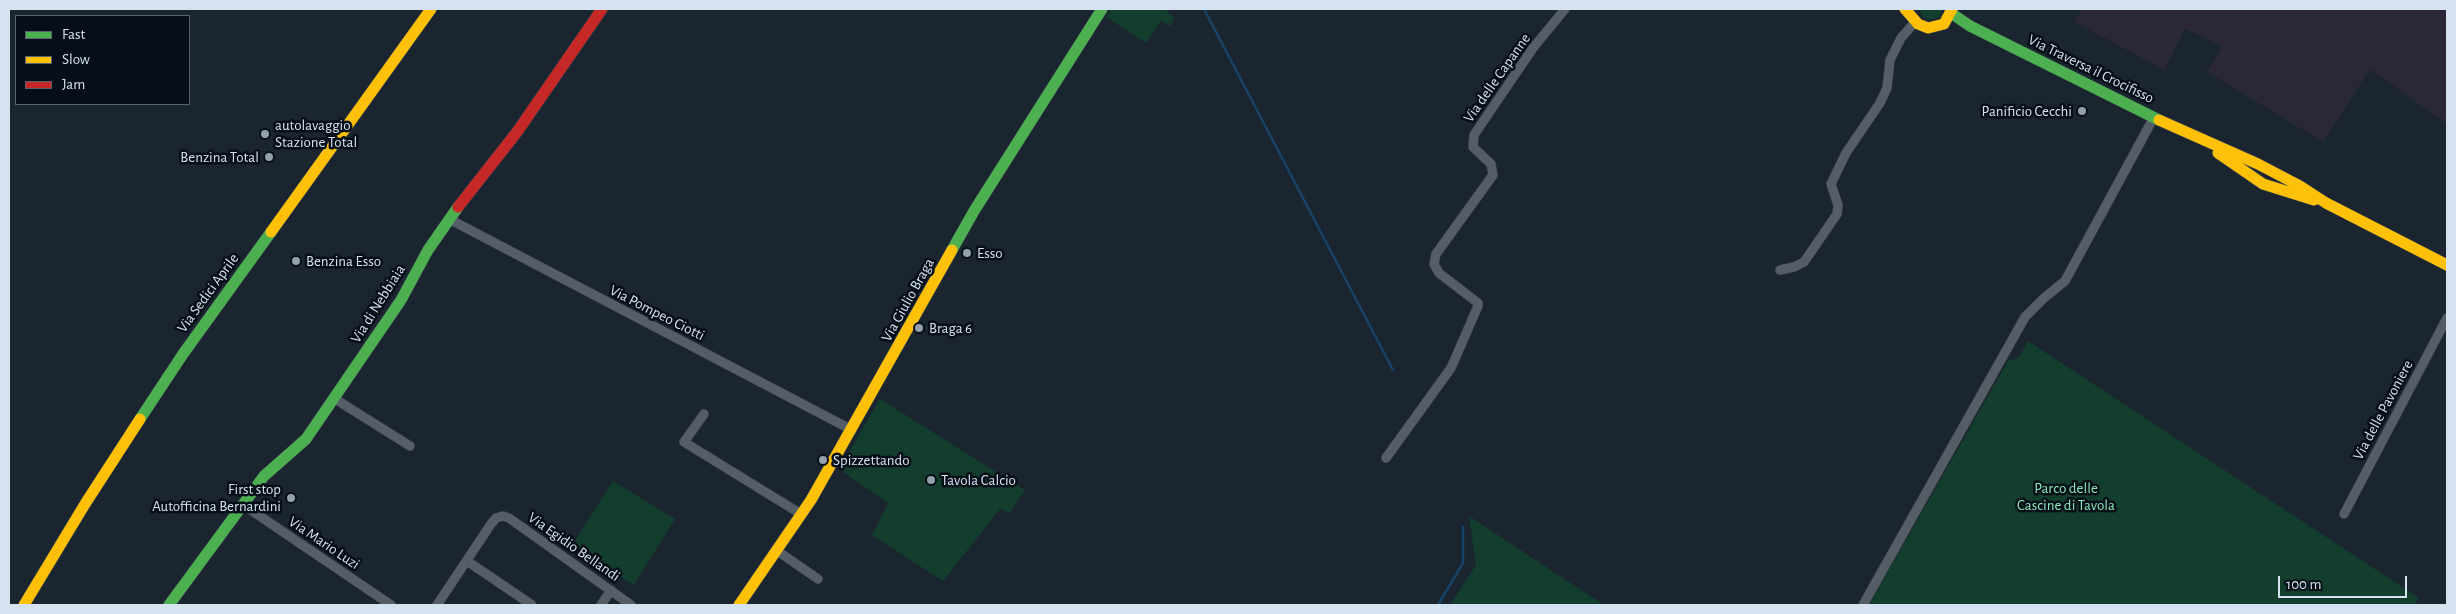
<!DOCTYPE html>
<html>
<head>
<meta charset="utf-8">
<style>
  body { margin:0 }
  #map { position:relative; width:2456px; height:614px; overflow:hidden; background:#1a2530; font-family:"Alegreya Sans",sans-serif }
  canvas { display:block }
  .frame { position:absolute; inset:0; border:10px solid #d5e3f0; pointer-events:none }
  .legend { position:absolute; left:15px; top:15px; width:175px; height:90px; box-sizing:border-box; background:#060e17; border:1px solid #59636e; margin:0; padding:6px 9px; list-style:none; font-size:15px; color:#d5e3f0 }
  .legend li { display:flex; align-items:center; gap:10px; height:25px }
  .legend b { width:25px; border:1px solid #59636e }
  .scale { position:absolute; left:2278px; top:576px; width:129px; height:22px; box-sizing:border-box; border:2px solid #d5e3f0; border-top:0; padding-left:6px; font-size:15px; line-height:18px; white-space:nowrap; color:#d5e3f0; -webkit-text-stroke:4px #060e17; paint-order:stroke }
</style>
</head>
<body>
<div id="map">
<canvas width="2456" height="614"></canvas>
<div class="frame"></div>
<ul class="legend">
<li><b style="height:6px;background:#4caf50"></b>Fast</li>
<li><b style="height:6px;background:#ffc107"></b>Slow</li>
<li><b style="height:6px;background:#c62828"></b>Jam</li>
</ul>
<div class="scale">100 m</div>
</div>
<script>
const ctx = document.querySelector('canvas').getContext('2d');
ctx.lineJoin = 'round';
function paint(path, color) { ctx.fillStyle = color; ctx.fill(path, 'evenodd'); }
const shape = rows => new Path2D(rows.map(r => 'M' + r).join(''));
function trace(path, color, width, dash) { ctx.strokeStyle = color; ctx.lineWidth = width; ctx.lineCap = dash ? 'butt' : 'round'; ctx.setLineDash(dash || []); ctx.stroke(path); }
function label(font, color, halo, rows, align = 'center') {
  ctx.font = font + ' "Alegreya Sans",sans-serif'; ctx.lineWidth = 5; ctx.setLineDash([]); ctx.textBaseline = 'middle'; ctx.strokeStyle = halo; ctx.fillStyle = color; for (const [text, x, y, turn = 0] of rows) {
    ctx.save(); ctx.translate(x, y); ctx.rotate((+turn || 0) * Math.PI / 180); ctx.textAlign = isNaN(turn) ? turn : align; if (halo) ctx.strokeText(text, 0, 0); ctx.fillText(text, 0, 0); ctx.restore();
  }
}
paint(shape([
  [2081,9,2447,9,2447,124,2370,69,2323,142,2207,72,2222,46,2185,29,2164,70,2075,22]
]), '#2a2838');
paint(shape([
  [1111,9,1169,9,1167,12,1175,18,1170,26,1161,21,1146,43,1106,17],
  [1918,9,1943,9,1940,17,1930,20,1923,17],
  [2028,341,2419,598,2414,605,1869,605,2008,361,2019,357],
  [880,399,1025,490,1010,513,1000,509,943,581,872,535,888,503,839,469],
  [613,481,675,519,634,585,571,547],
  [1469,516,1604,605,1450,605,1476,565]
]), '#133d2d');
trace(shape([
  [1204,9,1393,370],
  [1438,605,1463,563,1463,527]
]), '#164368', 2.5);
const street = shape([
  [449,219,852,430],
  [1780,270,1794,267,1804,262,1837,214,1838,205,1831,184,1846,153,1880,103,1887,88,1890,60,1901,38,1915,22],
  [335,399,410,446],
  [704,414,684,442,801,514],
  [1386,458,1451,368,1478,306,1478,303,1439,273,1434,264,1436,254,1493,175,1491,164,1473,147,1474,135,1533,48,1565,9],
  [242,504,391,605],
  [2344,514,2447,318],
  [776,550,818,579],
  [467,561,532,605],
  [437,605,491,524,496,518,503,516,509,518,631,605],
  [601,605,611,590],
  [1863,605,2025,317,2044,298,2065,281,2154,117]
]);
const fast = shape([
  [1951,13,1970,26,2159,120],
  [952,250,974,211,1102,9],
  [140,419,183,354,271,232],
  [169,605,264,476,306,439,401,300,428,250,458,207]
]);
const slow = shape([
  [1905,9,1918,24,1928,28,1944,24,1952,9],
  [2159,120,2258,164,2300,186,2326,203,2447,265],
  [2218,153,2263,184,2314,200],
  [271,232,431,9],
  [24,605,85,504,140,419],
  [739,605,811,500,952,250]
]);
const jam = shape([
  [458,207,517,132,602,9]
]);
trace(street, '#39414b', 10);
trace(fast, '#39414b', 12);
trace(slow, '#39414b', 12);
trace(jam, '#39414b', 12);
trace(street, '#555e66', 9);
trace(fast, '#4caf50', 11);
trace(slow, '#ffc107', 11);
trace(jam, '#c62828', 11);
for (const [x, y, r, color] of [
  [2082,111,5,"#94a0ad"],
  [265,134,5,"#94a0ad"],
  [269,157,5,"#94a0ad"],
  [967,253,5,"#94a0ad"],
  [296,261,5,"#94a0ad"],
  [919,328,5,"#94a0ad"],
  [823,460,5,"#94a0ad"],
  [931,480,5,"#94a0ad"],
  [291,498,5,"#94a0ad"]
]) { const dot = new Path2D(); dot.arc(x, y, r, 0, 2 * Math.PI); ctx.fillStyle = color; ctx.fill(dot); trace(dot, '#060e17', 2); }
label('15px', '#d5e3f0', '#060e17', [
  ["Via Traversa il Crocifisso",2091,69,26],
  ["Via delle Capanne",1497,78,-55],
  ["Via Sedici Aprile",208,293,-54],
  ["Via Giulio Braga",908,300,-61],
  ["Via di Nebbiaia",378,304,-58],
  ["Via Pompeo Ciotti",657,313,27],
  ["Via delle Pavoniere",2383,410,-62],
  ["Via Mario Luzi",324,543,34],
  ["Via Egidio Bellandi",574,547,35]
]);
label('15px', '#d5e3f0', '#060e17', [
  ["Panificio Cecchi",2072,111,"right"],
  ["autolavaggio",275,125],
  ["Stazione Total",275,142],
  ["Benzina Total",259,157,"right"],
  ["Esso",977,253],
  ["Benzina Esso",306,261],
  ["Braga 6",929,328],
  ["Spizzettando",833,460],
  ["Tavola Calcio",941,480],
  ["First stop",281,489,"right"],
  ["Autofficina Bernardini",281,506,"right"]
], 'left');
label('15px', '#88e8b8', '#060e17', [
  ["Parco delle",2066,488],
  ["Cascine di Tavola",2066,505]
]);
</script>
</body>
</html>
